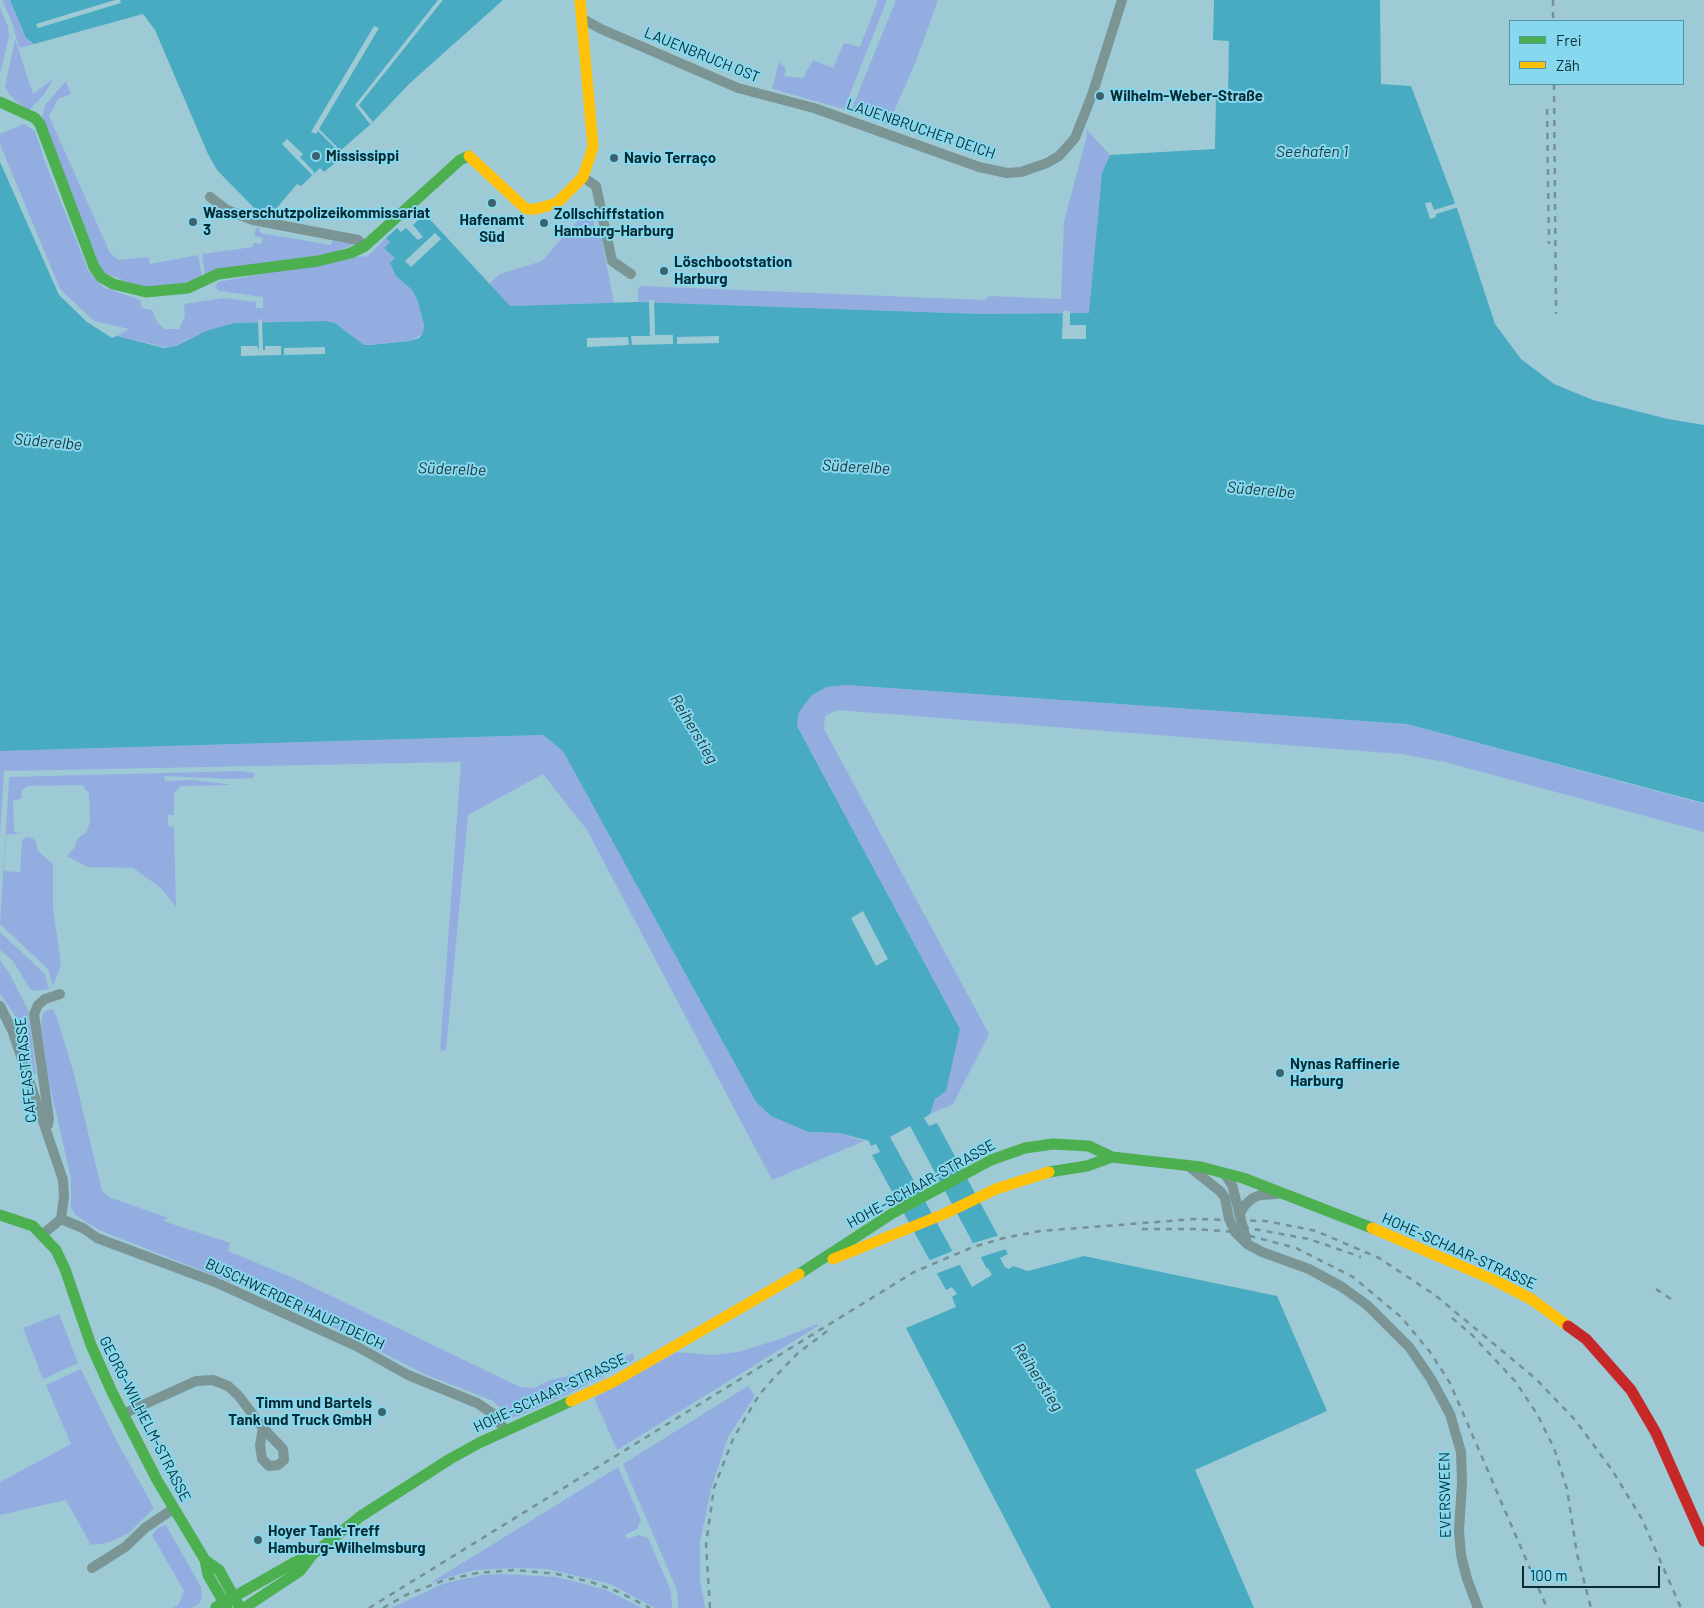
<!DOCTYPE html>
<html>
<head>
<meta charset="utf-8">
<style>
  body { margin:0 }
  #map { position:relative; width:1704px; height:1608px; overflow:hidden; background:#9ecad6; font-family:Barlow,sans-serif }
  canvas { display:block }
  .legend { position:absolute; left:1509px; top:20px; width:175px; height:65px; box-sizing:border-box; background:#86d8ee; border:1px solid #5393a4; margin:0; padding:6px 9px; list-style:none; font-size:15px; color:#072c34 }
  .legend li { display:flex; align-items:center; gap:10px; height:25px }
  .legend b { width:25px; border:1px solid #5393a4 }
  .scale { position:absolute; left:1522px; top:1566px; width:138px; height:22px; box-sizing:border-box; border:2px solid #072c34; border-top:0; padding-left:6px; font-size:15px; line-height:18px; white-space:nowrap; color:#072c34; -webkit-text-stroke:4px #86d8ee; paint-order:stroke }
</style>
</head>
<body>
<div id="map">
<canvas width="1704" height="1608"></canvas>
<ul class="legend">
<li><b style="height:6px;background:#4caf50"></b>Frei</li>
<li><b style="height:6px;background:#ffc107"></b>Zäh</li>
</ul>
<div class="scale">100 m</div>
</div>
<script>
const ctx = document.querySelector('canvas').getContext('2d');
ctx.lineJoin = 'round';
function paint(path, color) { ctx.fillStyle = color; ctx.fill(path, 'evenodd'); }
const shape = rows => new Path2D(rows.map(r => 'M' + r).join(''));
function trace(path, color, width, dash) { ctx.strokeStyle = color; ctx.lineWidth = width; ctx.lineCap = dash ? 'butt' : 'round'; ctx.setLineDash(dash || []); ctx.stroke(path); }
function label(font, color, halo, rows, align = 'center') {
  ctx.font = font + ' Barlow,sans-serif'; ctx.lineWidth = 4; ctx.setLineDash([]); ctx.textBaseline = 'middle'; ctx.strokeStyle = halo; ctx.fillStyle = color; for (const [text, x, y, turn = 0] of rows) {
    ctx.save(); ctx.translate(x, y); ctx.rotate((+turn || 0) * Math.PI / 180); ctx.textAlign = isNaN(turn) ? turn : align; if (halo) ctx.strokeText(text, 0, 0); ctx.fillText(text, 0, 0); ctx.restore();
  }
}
paint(shape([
  [2,0,10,0,26,38,34,44,19,48,13,25],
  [878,0,887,0,844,109,772,89,779,62,786,69,784,76,803,78,813,60,833,68,844,43,860,47],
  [896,0,938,0,916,61,888,125,851,111],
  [0,8,8,26,9,37,0,73],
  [15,39,33,94,53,79,44,95,30,109,24,108,10,95,5,87],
  [66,81,71,94,58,99,49,116,110,253,118,260,148,257,150,264,198,255,202,277,192,283,144,288,102,272,42,118,45,105],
  [24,124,35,131,45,162,88,270,103,287,140,300,142,308,152,310,157,322,165,329,179,329,185,316,184,304,224,298,256,302,256,308,263,308,263,297,219,291,215,287,218,282,362,256,367,257,386,238,390,242,395,259,396,276,412,290,417,299,424,325,423,334,410,341,364,345,335,323,326,321,234,323,206,331,170,348,117,336,129,329,94,321,60,289,0,144,0,134],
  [1086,129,1110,155,1102,173,1090,313,980,314,638,302,638,288,641,286,985,300,989,296,1061,299,1064,222,1087,135],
  [592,216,597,237,601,236,614,303,510,306,489,284,500,274,542,261,580,218],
  [259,227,260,233,331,245,332,241,354,244,327,255,205,275,202,254,253,247,254,243,261,244,263,238,254,236,256,228],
  [846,685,1407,724,1704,804,1704,832,1445,762,1401,754,837,710,825,716,824,729,989,1034,953,1104,930,1114,960,1029,797,726,799,712,812,695,827,687],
  [543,735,563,750,756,1102,809,1132,840,1133,864,1141,772,1180,587,830,543,774,468,815,446,1050,440,1051,461,762,4,771,0,837,0,751],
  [240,771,255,773,253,778,233,779,164,776,165,781,193,780,233,785,181,786,174,793,174,815,168,815,168,826,174,827,176,907,161,888,133,868,88,867,67,856,74,848,78,838,86,833,90,822,89,793,82,785,27,786,22,790,21,799,13,800,14,832,23,833,6,835,4,871,20,872,22,840,27,837,32,838,36,841,37,850,53,864,53,908,61,964,53,986,48,969,0,924,9,780,10,777],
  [0,932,45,974,49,989,36,991,30,989,13,961,0,950],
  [0,960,8,971,28,1010,36,1073,34,1074,14,1014,0,994],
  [50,1009,53,1009,57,1018,74,1074,102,1191,109,1197,168,1218,163,1221,230,1243,228,1251,298,1280,520,1387,534,1388,550,1380,568,1376,634,1353,634,1360,564,1396,516,1417,511,1417,491,1400,424,1374,327,1324,251,1290,99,1230,75,1215,71,1208,71,1178,48,1078,41,1026,43,1013],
  [59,1314,78,1363,43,1379,23,1328],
  [817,1324,818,1326,617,1450,594,1398,677,1352,713,1355,738,1352,780,1339],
  [81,1369,115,1438,154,1508,129,1533,108,1543,91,1545,66,1500,0,1515,0,1482,71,1444,46,1385],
  [748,1386,755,1396,728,1437,711,1489,700,1542,700,1580,705,1608,678,1608,677,1590,623,1464],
  [618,1467,641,1520,637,1529,625,1535,627,1539,639,1535,648,1538,671,1591,672,1608,655,1608,610,1584,548,1569,515,1568,474,1570,430,1583],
  [166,1525,201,1587,202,1598,199,1604,192,1608,173,1608,179,1604,184,1591,152,1535,158,1528],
  [504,1574,556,1577,581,1583,606,1590,642,1608,391,1608,445,1583,483,1575]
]), '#93ade0');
paint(shape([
  [10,0,503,0,409,84,373,122,331,159,335,163,330,167,324,172,320,168,301,186,297,184,270,216,260,214,217,170,208,154,155,30,143,14,34,44,26,38],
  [1214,0,1380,0,1381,84,1411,86,1458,211,1495,324,1521,359,1554,384,1593,400,1668,419,1704,425,1704,803,1407,724,846,685,827,687,812,695,799,712,797,726,960,1029,946,1091,935,1099,930,1114,924,1118,929,1126,937,1123,1008,1254,1000,1258,1005,1267,1009,1269,1013,1266,1028,1271,1084,1256,1277,1296,1327,1411,1195,1470,1254,1608,1051,1608,906,1328,956,1307,952,1297,957,1294,952,1287,946,1290,872,1155,880,1152,876,1144,871,1146,869,1141,840,1133,809,1132,771,1116,756,1102,563,751,543,735,0,751,0,162,59,295,87,322,112,338,117,336,164,348,176,346,206,331,234,323,326,321,335,323,364,345,370,345,410,341,419,338,423,333,424,325,417,299,412,290,396,276,390,263,395,258,384,248,390,242,386,238,397,228,401,232,406,228,418,240,423,237,413,225,425,214,510,306,638,302,980,314,1089,313,1102,173,1110,155,1215,149,1216,94,1228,94,1229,41,1213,40],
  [910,1126,987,1269,988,1268,992,1275,972,1287,890,1137]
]), '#48abc1');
paint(shape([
  [115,0,120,0,121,3,38,28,36,24],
  [438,0,443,0,359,105,373,122,370,124,355,105],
  [374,26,379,28,319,129,343,153,341,154,318,131,316,134,311,132],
  [287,139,303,154,300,157,314,172,313,176,282,144],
  [1431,202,1434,210,1457,203,1459,207,1436,214,1436,217,1430,219,1425,203],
  [435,233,441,239,411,267,405,261],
  [649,300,654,300,655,335,673,335,673,344,632,345,631,336,650,336],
  [1063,311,1070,311,1070,325,1086,325,1086,339,1062,339],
  [262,319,263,350,265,350,265,346,281,346,281,355,241,356,241,346,257,346,259,350,258,320],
  [719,336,719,343,677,344,677,337],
  [628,337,629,345,587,347,587,338],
  [325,347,325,354,284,355,284,348],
  [863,911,888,959,876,966,851,918],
  [1000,1235,1006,1249,978,1258,970,1244],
  [955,1250,962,1264,935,1274,928,1261]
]), '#9ecad6');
trace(shape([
  [583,19,601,29,738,88,814,108,979,167,1007,173,1021,172,1047,163,1059,156,1075,138,1092,95,1122,0],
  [583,177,596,186,612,261,631,274],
  [210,197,227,210,253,220,358,240,365,246],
  [0,1006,12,1030,63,1180,64,1197,61,1219,43,1234],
  [48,1125,49,1119,34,1014,38,1005,45,999,60,994],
  [1191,1168,1221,1192,1225,1198,1229,1219,1235,1232,1247,1244,1262,1252,1309,1269,1342,1287,1367,1305,1410,1348,1431,1379,1450,1414,1461,1452,1462,1482,1459,1531,1461,1555,1467,1579,1478,1608],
  [1224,1173,1232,1185,1247,1243],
  [1239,1215,1245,1205,1253,1198,1260,1195,1277,1194],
  [61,1219,83,1228,97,1238,215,1282,356,1346,408,1375,477,1403,495,1415,505,1431],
  [123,1414,196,1381,213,1380,228,1386,238,1395,263,1428,283,1449,284,1460,278,1465,269,1466,262,1459,260,1445,263,1428],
  [92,1568,125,1547,145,1528,173,1509]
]), '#7b9595', 10);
trace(shape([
  [0,102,35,118,40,124,94,267,101,277,113,284,146,292,188,288,218,274,318,261,351,253,365,246,460,160,469,156],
  [1049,1172,1087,1166,1112,1157],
  [0,1215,33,1226,56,1250,65,1269,91,1345,112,1392,157,1480,205,1560,208,1575,227,1608],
  [799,1274,893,1213,991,1160,1025,1148,1053,1144,1089,1146,1112,1157,1201,1167,1243,1178,1372,1228],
  [205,1560,219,1570,239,1606],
  [216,1607,295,1562,310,1556],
  [244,1608,300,1571,312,1555,361,1516,450,1459,479,1443,571,1401]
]), '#4caf50', 11);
trace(shape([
  [469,156,526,209,536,209,557,203,583,177,593,147,580,0],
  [1372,1228,1494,1280,1531,1299,1568,1326],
  [833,1259,944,1214,996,1189,1049,1172],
  [571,1401,613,1382,799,1274]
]), '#ffc107', 11);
trace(shape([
  [1568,1326,1586,1339,1631,1390,1656,1433,1704,1541]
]), '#c62828', 11);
trace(shape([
  [1553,0,1553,21],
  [1554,84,1556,314],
  [1547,109,1549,244],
  [1243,1227,1309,1239,1361,1257],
  [1142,1229,1195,1229,1235,1232,1296,1248,1353,1277,1401,1317,1430,1352,1450,1383,1547,1608],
  [1656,1289,1674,1301],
  [1452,1318,1472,1335,1515,1381,1537,1414,1554,1448,1567,1489,1577,1554,1591,1608],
  [369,1608,914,1272,973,1247,1004,1238,1040,1231,1195,1219,1266,1221,1316,1231,1379,1258,1435,1295,1536,1379,1576,1421,1612,1470,1642,1519,1681,1608],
  [383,1608,406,1595,442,1581,477,1573,515,1570,557,1574,591,1582,619,1592,650,1608],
  [710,1608,706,1544,714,1488,733,1439,759,1395,772,1380,798,1353,830,1329]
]), '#759194', 2.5, [6, 6]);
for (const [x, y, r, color] of [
  [1100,96,5,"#3c636d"],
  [316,156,5,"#3c636d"],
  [614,158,5,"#3c636d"],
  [492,203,5,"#3c636d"],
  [193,222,5,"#3c636d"],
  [544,223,5,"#3c636d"],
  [664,271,5,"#3c636d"],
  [1280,1073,5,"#3c636d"],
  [382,1412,5,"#3c636d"],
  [258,1540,5,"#3c636d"]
]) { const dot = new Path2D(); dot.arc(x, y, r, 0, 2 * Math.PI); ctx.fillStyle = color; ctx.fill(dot); trace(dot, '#86d8ee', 2); }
label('15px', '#072c34', '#86d8ee', [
  ["LAUENBRUCH OST",702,55,22],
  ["LAUENBRUCHER DEICH",921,129,19],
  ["CAFEASTRASSE",26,1070,-96],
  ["HOHE-SCHAAR-STRASSE",921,1184,-29],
  ["HOHE-SCHAAR-STRASSE",1459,1251,24],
  ["BUSCHWERDER HAUPTDEICH",295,1304,25],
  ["HOHE-SCHAAR-STRASSE",550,1393,-25],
  ["GEORG-WILHELM-STRASSE",145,1419,63],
  ["EVERSWEEN",1445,1495,-91]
]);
label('bold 15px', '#072c34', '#86d8ee', [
  ["Wilhelm-Weber-Straße",1110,96],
  ["Mississippi",326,156],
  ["Navio Terraço",624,158],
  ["Wasserschutzpolizeikommissariat",203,213],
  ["3",203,230],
  ["Zollschiffstation",554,214],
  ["Hamburg-Harburg",554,231],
  ["Hafenamt",492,220,"center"],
  ["Süd",492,237,"center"],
  ["Löschbootstation",674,262],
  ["Harburg",674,279],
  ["Nynas Raffinerie",1290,1064],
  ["Harburg",1290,1081],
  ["Timm und Bartels",372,1403,"right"],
  ["Tank und Truck GmbH",372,1420,"right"],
  ["Hoyer Tank-Treff",268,1531],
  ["Hamburg-Wilhelmsburg",268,1548]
], 'left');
label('italic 16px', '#213a40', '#86d8ee', [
  ["Seehafen 1",1312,152],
  ["Süderelbe",48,442,5],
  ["Süderelbe",856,467,3],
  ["Süderelbe",452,469,2],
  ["Süderelbe",1261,490,5],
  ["Reiherstieg",694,729,59],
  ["Reiherstieg",1038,1377,57]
]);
</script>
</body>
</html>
